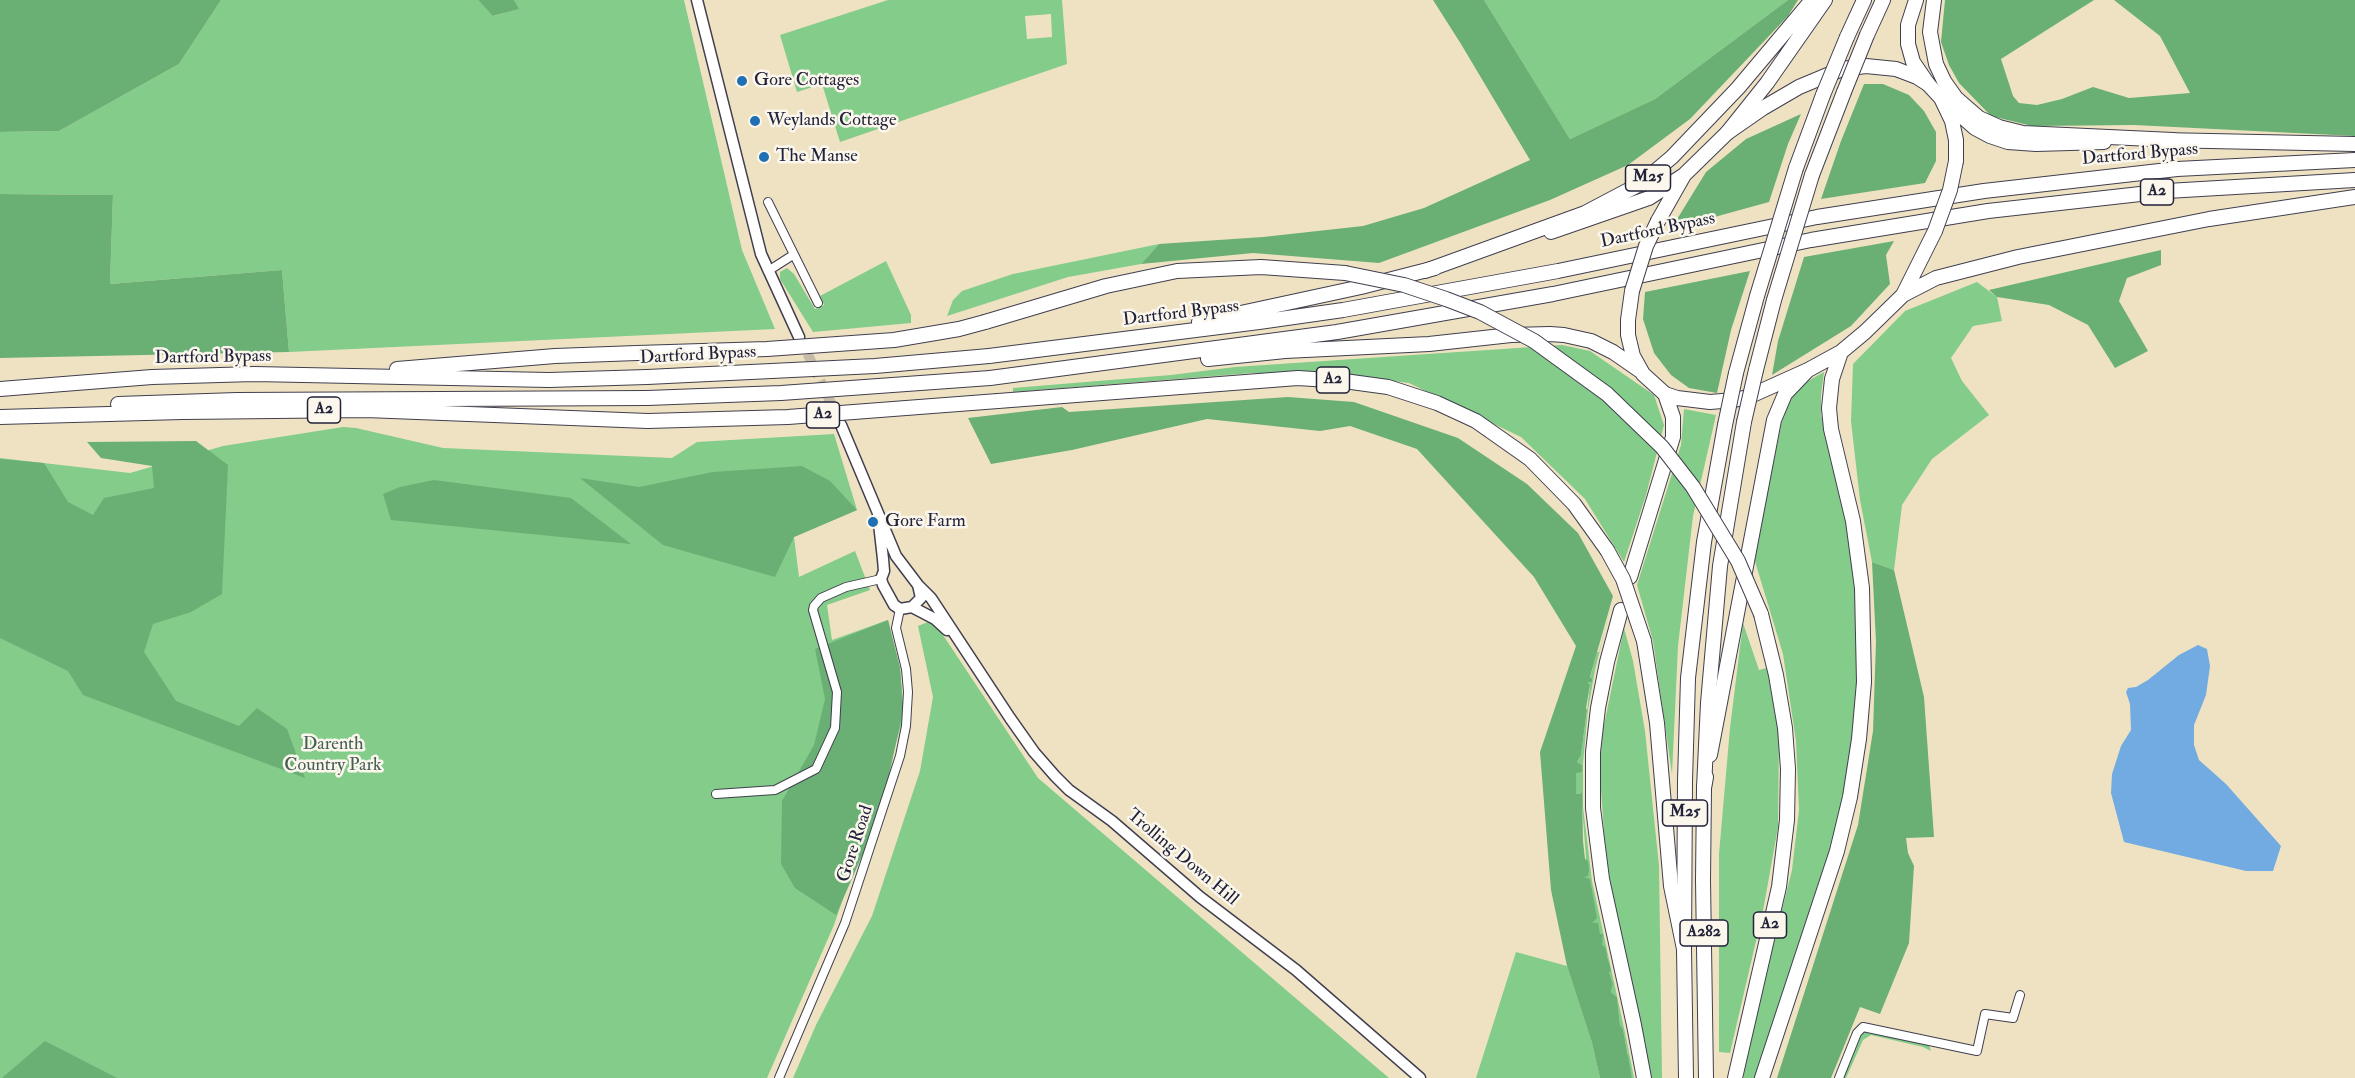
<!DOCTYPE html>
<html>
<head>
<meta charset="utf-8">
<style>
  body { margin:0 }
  canvas { display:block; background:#eee2c2 }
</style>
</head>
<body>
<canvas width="2355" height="1078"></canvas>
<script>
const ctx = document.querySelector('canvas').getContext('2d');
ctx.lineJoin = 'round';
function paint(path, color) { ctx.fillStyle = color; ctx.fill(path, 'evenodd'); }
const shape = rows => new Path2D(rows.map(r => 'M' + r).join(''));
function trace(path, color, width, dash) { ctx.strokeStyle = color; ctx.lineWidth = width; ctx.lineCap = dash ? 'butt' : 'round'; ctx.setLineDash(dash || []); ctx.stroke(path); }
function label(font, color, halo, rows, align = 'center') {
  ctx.font = font + ' "IM FELL Double Pica",serif'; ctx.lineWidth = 5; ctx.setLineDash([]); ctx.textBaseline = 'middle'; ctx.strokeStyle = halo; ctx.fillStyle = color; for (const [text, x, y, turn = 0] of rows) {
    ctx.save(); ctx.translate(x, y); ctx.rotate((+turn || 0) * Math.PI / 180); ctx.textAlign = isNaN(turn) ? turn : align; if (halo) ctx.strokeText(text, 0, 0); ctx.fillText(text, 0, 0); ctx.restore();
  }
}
paint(shape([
  [221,0,478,0,494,16,518,9,514,0,684,0,742,250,775,329,289,352,282,270,110,284,113,195,0,194,0,132,59,131,179,64],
  [888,0,1062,0,1067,64,840,142,822,84,797,92,780,35],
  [1051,14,1052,37,1027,39,1025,16],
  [1484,0,1788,0,1655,99,1570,139],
  [1159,244,1141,264,1068,277,947,316,953,300,962,291,1013,274],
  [886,261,911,315,911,323,813,332,780,279,780,272,787,268,794,274,815,309,824,305,820,296],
  [1977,282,1997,297,2002,321,1973,326,1951,358,1962,381,1989,415,1932,459,1902,505,1894,570,1872,562,1860,500,1851,421,1853,364,1905,311],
  [1562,345,1590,351,1654,395,1664,425,1646,495,1624,562,1585,499,1521,437,1409,383,1328,373,1252,373,1013,392,1013,388,1171,375,1235,367],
  [1824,372,1821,395,1821,415,1845,514,1855,588,1858,661,1851,747,1842,805,1821,881,1756,1078,1743,1078,1750,1038,1792,870,1799,810,1796,741,1783,654,1754,558,1785,406,1799,386],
  [1684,409,1716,415,1693,516,1678,646,1672,774,1653,641,1637,585,1681,445],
  [343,427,356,428,443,448,672,458,697,442,834,434,857,510,794,537,799,577,855,551,870,590,827,605,832,640,888,620,900,668,904,715,894,750,834,925,767,1078,0,1078,0,458,130,473,223,446],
  [1611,605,1595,670,1588,710,1583,763,1583,807,1592,881,1627,1042,1634,1078,1632,1078,1628,1061,1628,1054,1623,1029,1620,1025,1617,997,1611,992,1613,984,1609,972,1608,957,1602,945,1600,934,1592,923,1591,891,1584,877,1586,857,1581,793,1576,794,1576,772,1581,772,1582,765,1577,762,1581,755,1587,711,1590,685,1588,685,1588,682,1591,682,1590,678,1597,652,1599,652],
  [933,620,1038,778,1389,1078,793,1078,816,1025,872,916,920,771,933,697,918,626],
  [1743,623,1759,670,1767,668,1779,736,1778,827,1763,911,1730,1053,1719,1052,1719,854,1730,728],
  [1624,628,1633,661,1645,731,1659,866,1662,1078,1651,1078,1615,910,1605,848,1600,774,1602,735],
  [1516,952,1567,966,1592,1043,1600,1078,1476,1078],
  [1866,1030,1929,1045,1931,1051,1923,1047,1871,1035,1863,1040,1846,1078,1841,1078,1858,1038]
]), '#83cc89');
paint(shape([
  [0,0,221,0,179,64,59,131,0,132],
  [478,0,514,0,519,9,493,16],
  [1433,0,1484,0,1570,139,1655,99,1788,0,1798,0,1788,16,1690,119,1628,165,1550,200,1379,263,1253,253,1141,264,1159,244,1263,237,1363,226,1424,208,1530,160,1461,44],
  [1945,0,2094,0,2001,59,2013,96,2019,103,2037,105,2062,99,2093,87,2129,98,2190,93,2160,36,2114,0,2355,0,2355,136,2134,125,2032,126,1991,116,1959,83,1949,65,1941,42],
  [1864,84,1883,84,1909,95,1924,111,1936,132,1936,161,1925,183,1821,199,1841,141],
  [1801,114,1788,144,1769,202,1671,229,1706,172,1746,139],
  [0,194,113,195,110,284,282,270,289,352,0,358],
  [1894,241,1886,255,1890,284,1851,326,1772,375,1778,341,1804,257],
  [2161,250,2161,265,2127,278,2119,301,2148,351,2115,368,2088,325,2049,305,1997,297,1989,290],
  [1750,271,1731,330,1717,393,1689,388,1671,375,1654,353,1643,319,1645,292],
  [1288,397,1354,402,1458,438,1527,484,1578,533,1613,596,1590,677,1592,679,1592,682,1588,682,1588,684,1590,685,1586,708,1587,710,1581,755,1577,762,1582,765,1582,772,1576,773,1576,794,1582,793,1583,841,1585,859,1588,861,1589,870,1588,876,1584,877,1590,879,1597,918,1592,923,1598,923,1600,934,1603,934,1602,945,1605,947,1611,971,1609,972,1613,984,1611,992,1617,997,1620,1025,1623,1029,1632,1078,1600,1078,1592,1043,1567,966,1551,890,1540,752,1576,646,1534,577,1417,449,1350,426,1320,431,1207,419,1072,450,991,464,968,418,1062,407,1069,412],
  [196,441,228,465,222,594,191,612,153,624,144,652,176,701,239,726,257,708,287,729,305,778,83,695,68,671,0,638,0,459,44,463,68,502,93,515,104,498,154,488,152,466,101,458,87,442],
  [802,466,830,481,857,510,794,537,775,577,663,545,580,478,639,487,713,472],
  [434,480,571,498,631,544,391,520,383,494,400,487],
  [1872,562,1894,570,1924,697,1934,837,1906,838,1908,853,1914,866,1909,943,1880,1014,1860,1007,1831,1078,1777,1078,1858,825,1873,731,1876,642],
  [888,620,900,668,903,711,886,789,865,849,836,915,795,888,781,864,782,801,814,745,825,699,815,649],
  [45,1041,117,1078,2,1078]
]), '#6ab075');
paint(shape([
  [2198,645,2207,649,2210,666,2206,695,2194,725,2194,745,2199,760,2226,784,2281,846,2273,871,2246,871,2124,842,2111,793,2112,774,2121,746,2131,730,2130,704,2126,692,2128,688,2136,687,2148,680,2179,655]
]), '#71abe1');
trace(shape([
  [801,340,838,418]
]), '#c5bca7', 10, [10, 5]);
const minor = shape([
  [768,202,818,303],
  [768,271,793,255],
  [716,794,775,790,816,769,835,728,837,692,813,610,814,606,821,598,846,587,881,579],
  [779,1078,845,923,900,756,906,726,908,692,906,669,896,628,900,609],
  [1839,1078,1857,1033,1863,1027,1977,1051,1985,1014,2013,1018,2020,995]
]);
const secondary = shape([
  [697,0,761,254,799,337],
  [841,425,896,556,918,585,921,598,912,607,900,609,894,605,883,585,881,579,884,571,883,559,878,515],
  [918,585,931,598,1010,718,1034,752,1055,776,1069,790,1112,821,1200,897,1296,970,1420,1078],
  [912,607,935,619,947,630]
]);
const trunk = shape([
  [1941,98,1975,128,1990,136,2008,142,2036,144,2104,142],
  [2162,140,2355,144],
  [1658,221,1684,175,1727,133,1763,108,1799,87,1842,69,1866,66,1896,69,1917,77,1928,84,1941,98,1952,121,1956,140,1956,161],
  [1551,232,1649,198,1684,175],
  [1632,291,1628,320,1628,335,1633,356,1643,374,1665,394,1677,398,1710,402,1734,400,1748,397,1808,370,1841,352,1865,332,1903,295,1935,231],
  [1903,295,1936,278,2018,257,2209,219,2355,197],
  [985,322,1106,286,1177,271,1261,267,1345,273],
  [1199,322,1361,287,1435,268],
  [989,356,1259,322,1343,310,1558,271,1817,217,1984,191,2177,169,2355,160],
  [1208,359,1285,351,1429,344,1511,335,1550,334,1564,335,1591,341,1613,352,1639,370],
  [397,369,555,356,637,353],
  [990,378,1337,332,1553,294,1811,240,1988,211,2167,191,2355,180],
  [0,389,152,377,254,374,549,380,647,377],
  [998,401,1298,378,1344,381,1388,387,1437,403,1476,421,1530,459,1574,504,1607,550],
  [118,404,237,400,647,398],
  [0,417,182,412,366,410,648,421],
  [1630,577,1673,437,1673,417,1665,394],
  [1621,610,1607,662,1598,708,1593,752,1593,808,1602,879,1634,1025,1644,1078],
  [1644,641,1657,723,1671,886,1684,949,1686,1078],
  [1710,755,1774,420,1785,394,1808,370],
  [1706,1078,1703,880,1704,788,1706,777],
  [1735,1078,1779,887,1787,820,1788,769,1785,728,1776,675,1761,614],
  [1762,1078,1837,851,1850,797,1859,739,1864,682,1862,588,1853,521,1831,429,1829,408,1832,379,1841,352]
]);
const motorway = shape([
  [1916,0,1908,25,1908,44,1913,62,1928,84],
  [1934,0,1930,32,1936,64,1944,81,1956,98,1979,118,1999,127,2023,133,2173,140],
  [1867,35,1883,0],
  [1847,37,1864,0],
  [1727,133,1767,83,1825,0],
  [1796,168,1823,95],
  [1812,175,1844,92],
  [1425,271,1585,213,1640,184,1672,157,1738,88,1812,0],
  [1756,370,1774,300],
  [1736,373,1757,296],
  [1704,788,1708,703,1720,566,1744,422],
  [1684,949,1685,781,1688,678,1704,542,1725,425]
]);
trace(minor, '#413f4f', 10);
trace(secondary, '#413f4f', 13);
trace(trunk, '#413f4f', 16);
trace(motorway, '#413f4f', 16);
trace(minor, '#fff', 8);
trace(secondary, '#fff', 10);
trace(trunk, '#fff', 14);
trace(motorway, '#fff', 14);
const trunkBridge = shape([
  [1935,231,1950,190,1956,161],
  [1345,273,1404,285,1446,299,1480,312,1534,341,1607,394,1662,447,1693,487,1738,561,1761,614],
  [1632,291,1646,246,1658,221],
  [637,353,767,349,894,340,959,329,985,322],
  [647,377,875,366,989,356],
  [647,398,781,393,990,378],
  [648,421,788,417,998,401],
  [1607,550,1623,579,1644,641]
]);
const motorwayBridge = shape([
  [1844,92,1867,35],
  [1823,95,1847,37],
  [1757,296,1796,168],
  [1774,300,1812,175],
  [1744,422,1756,370],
  [1725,425,1736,373]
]);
trace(trunkBridge, '#413f4f', 16, []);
trace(motorwayBridge, '#413f4f', 16, []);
trace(trunkBridge, '#fff', 14);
trace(motorwayBridge, '#fff', 14);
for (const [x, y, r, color] of [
  [742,81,6,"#1f6fb2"],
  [755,121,6,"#1f6fb2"],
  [764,157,6,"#1f6fb2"],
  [873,522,6,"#1f6fb2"]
]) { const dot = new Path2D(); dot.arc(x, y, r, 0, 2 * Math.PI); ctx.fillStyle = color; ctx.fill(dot); trace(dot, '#fbf7ec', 2); }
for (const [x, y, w] of [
  [1648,178,45],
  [2157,192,33],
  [1333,380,33],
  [324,410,33],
  [823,415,33],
  [1685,813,45],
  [1770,925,33],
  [1704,933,48]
]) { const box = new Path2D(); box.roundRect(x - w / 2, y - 13, w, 26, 4.5); ctx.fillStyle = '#fbf7ec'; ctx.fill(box); trace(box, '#22223b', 1.5); }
label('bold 16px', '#22223b', null, [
  ["M25",1648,178],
  ["A2",2157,192],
  ["A2",1333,380],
  ["A2",324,410],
  ["A2",823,415],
  ["M25",1685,813],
  ["A2",1770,925],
  ["A282",1704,933]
]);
label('18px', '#22223b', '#fbf7ec', [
  ["Gore Cottages",754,81],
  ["Weylands Cottage",767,121],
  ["The Manse",776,157],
  ["Gore Farm",885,522]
], 'left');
label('18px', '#22223b', '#fbf7ec', [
  ["Dartford Bypass",2140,155,-5],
  ["Dartford Bypass",1658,231,-12],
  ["Dartford Bypass",1181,314,-7],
  ["Dartford Bypass",698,356,-3],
  ["Dartford Bypass",213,358,-1],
  ["Gore Road",856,844,-72],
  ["Trolling Down Hill",1182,858,40]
]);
label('18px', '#445e56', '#fbf7ec', [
  ["Darenth",333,745],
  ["Country Park",333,766]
]);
</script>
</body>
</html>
